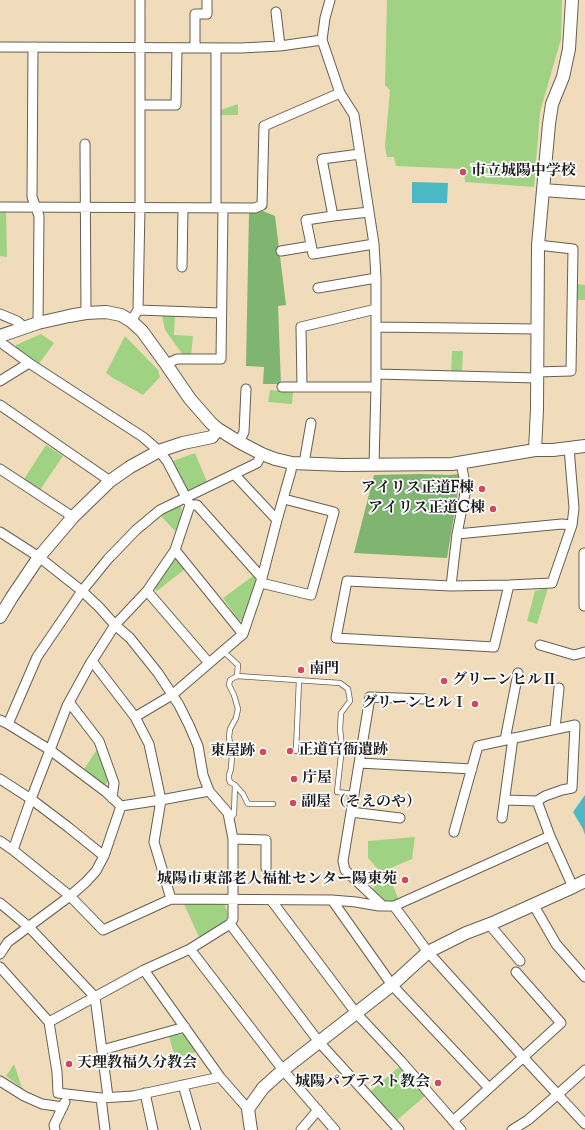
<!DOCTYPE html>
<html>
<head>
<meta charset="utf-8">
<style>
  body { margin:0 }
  canvas { display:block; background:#f0dcba }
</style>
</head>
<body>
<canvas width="585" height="1130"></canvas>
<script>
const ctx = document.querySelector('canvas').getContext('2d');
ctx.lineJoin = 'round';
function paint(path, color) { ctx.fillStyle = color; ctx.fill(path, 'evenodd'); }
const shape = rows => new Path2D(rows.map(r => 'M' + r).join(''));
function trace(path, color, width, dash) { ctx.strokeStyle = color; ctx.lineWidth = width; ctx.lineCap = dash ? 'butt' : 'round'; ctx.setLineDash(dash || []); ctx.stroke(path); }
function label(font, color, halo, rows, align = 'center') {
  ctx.font = font + ' "Sorts Mill Goudy","Noto Serif JP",serif'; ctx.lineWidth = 3.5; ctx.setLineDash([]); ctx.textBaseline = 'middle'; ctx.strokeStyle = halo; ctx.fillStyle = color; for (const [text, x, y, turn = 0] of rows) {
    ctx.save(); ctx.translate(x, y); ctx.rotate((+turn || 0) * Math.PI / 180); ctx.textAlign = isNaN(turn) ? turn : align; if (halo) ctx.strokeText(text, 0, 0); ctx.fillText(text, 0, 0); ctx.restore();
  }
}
paint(shape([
  [387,0,562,0,561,39,540,112,534,187,465,182,464,169,396,166,394,157,387,157,385,147,390,90,385,85],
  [238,104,238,115,220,115,221,110],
  [0,211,6,211,7,257,0,256],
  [577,284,585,285,585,300,575,300],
  [162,316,175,316,174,335,193,336,191,355,183,355,165,330],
  [41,334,54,343,38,365,16,350,16,345],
  [125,336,158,370,160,377,143,395,113,378,106,373],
  [452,351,463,351,462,372,451,372],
  [270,390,293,392,292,404,268,402],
  [46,445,63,456,40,490,24,479],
  [195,453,208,484,187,493,170,462],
  [177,506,181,506,182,510,181,517,176,532,161,516],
  [176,558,185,569,157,591,155,589,156,585,172,559],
  [253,576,256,580,244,620,242,621,239,620,223,598],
  [548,588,537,624,527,621,535,591],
  [98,748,108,781,105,785,84,769],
  [415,837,412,859,386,870,399,900,393,903,385,903,371,891,383,875,368,858,368,841],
  [224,903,228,914,226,921,199,937,184,904],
  [184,1034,196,1052,175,1058,169,1036],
  [14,1064,22,1088,6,1076],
  [399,1067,425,1096,395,1122,370,1092]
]), '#9fd383');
paint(shape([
  [263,211,275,216,286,305,278,306,281,384,263,384,264,367,246,366,249,212],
  [420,474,449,475,459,474,458,492,447,558,354,553,374,475]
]), '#7fb571');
paint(shape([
  [412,182,448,183,447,203,412,203],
  [585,795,585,835,583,829,573,812]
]), '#4bb9c4');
const service = shape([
  [223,651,238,665,237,676,340,683,348,689,350,701,341,713,340,729,342,747,337,792,354,794],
  [296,751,299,680],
  [235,785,243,794,248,804,273,804],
  [230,819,234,814,235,785,230,782,229,779,229,775,231,769,232,755,229,737,230,729,236,718,238,709,234,695,229,685,230,680,237,676]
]);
const minor = shape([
  [330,0,325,18,322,40,340,93,354,115,374,244,376,278,376,387,374,465],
  [276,12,280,46],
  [0,47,241,48,280,46,322,40],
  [33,47,32,197,39,216,38,323],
  [195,48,195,14,207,14,207,0],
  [140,105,176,105,177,48],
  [85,144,86,313],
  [0,207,255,208,262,205,264,126,340,93],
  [216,208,216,48],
  [369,212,333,216,306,220,313,254,374,244],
  [333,216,322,159,360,154],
  [281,251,311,246],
  [182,267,183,208],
  [318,288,376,278],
  [138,310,221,313],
  [0,314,17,321,25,328],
  [131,321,138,310,140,207,140,0],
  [376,327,537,329],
  [0,342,29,363,143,437,159,451,167,461,190,505,175,550,147,591,115,625,90,664,67,706,31,799,13,850],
  [166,364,177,359,221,359,223,208],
  [537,372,571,371,573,249,538,245],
  [376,374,537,378],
  [0,381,29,363],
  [282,387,376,387],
  [302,387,301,327,376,309],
  [0,405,110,481],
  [239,442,244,432,246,389],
  [304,463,311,423],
  [461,463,466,488,457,534,451,586,509,585,552,583,572,525,574,508,569,448],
  [0,469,73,517],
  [234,474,277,520],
  [190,505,197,505,262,578],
  [0,532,39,557,82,591,99,607,115,625,130,638,158,673,179,705,189,725,198,746,203,775,209,791,228,813,233,839,233,919,230,924,190,949,144,970,49,1022],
  [457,534,562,524,572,525],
  [175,550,243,634],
  [585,553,584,553,584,606,585,606],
  [261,583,311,595,334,512,284,499],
  [451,586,347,581,336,638,494,647,509,585],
  [147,591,209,663],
  [540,645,574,655,585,652],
  [92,661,135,717,149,744,161,800,154,842,171,899],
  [69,702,99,741,114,783,112,798],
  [135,717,172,695,243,634,262,578,277,520,291,471,292,463],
  [0,720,8,724,50,750,106,792,121,806],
  [8,724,37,657,82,591,108,559,136,530,160,510,257,463,262,454],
  [555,729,559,688],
  [505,740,518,673],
  [359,763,472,769],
  [0,779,31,799,68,827,104,856],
  [505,800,537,801],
  [121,806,161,800,209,791],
  [351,812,400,818],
  [502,818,513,738],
  [454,832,478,746,575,725,572,788,562,790,545,796,537,801,550,836],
  [233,839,266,840,266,868],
  [0,841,13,850,70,896,103,930,171,899,332,900,356,902,379,906,394,906,550,836,573,887],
  [271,900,356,1013,401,1061,461,1130],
  [332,900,392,985,489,1088],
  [0,903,29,927,95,997,108,1097],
  [533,904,556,944,585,977],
  [383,906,345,870,343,861,370,697,425,699],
  [394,906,428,952,523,1057,585,1124],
  [230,924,319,1042,399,1130],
  [489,924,520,961],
  [190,949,283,1070,335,1130],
  [0,954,8,942,70,896,86,882,96,871,104,856,121,806],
  [0,967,49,1022,57,1072,58,1093,101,1098,133,1096,220,1077],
  [144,970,220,1077,248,1109],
  [102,1050,185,1027],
  [0,1081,24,1096,42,1104,63,1107],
  [183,1085,196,1130],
  [145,1093,153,1130],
  [101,1098,105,1130],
  [453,1121,561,1023,516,972],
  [55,1130,54,1125,65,1102],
  [301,1130,318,1110],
  [512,1130,528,1120,557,1095,585,1070]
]);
const tertiary = shape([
  [543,190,585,193],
  [0,336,38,323,69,316,86,313,106,312,121,315,131,321,142,331,166,364,190,399,211,423,218,429,239,442,262,454,275,459,292,463,343,465,452,464,535,450,553,450,585,446],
  [535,450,537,409,538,245,549,124,552,104,563,77,569,49,572,0],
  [0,617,12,597,39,557,73,517,110,481,130,467,159,451,183,443,212,437,218,429],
  [251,1130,248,1109,263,1088,283,1070,392,985,428,952,466,933,495,922,573,887,585,881]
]);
trace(service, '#665f53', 6);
trace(minor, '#665f53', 11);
trace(tertiary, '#665f53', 14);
trace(service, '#fff', 4.5);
trace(minor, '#fff', 9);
trace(tertiary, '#fff', 12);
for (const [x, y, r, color] of [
  [463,172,4,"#d1495b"],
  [482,489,4,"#d1495b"],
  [493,509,4,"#d1495b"],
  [301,670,4,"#d1495b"],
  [444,681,4,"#d1495b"],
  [475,704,4,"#d1495b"],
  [290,751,4,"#d1495b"],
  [263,752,4,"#d1495b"],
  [294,779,4,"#d1495b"],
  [293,803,4,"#d1495b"],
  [405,880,4,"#d1495b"],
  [69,1064,4,"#d1495b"],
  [438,1083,4,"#d1495b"]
]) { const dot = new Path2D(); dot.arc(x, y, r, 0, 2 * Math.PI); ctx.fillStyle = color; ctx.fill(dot); trace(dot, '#fff', 1.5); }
label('bold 15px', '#1c1c1c', '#fff', [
  ["市立城陽中学校",471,172],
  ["アイリス正道F棟",474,489,"right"],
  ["アイリス正道C棟",485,509,"right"],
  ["南門",309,670],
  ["グリーンヒルⅡ",452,681],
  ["グリーンヒルⅠ",467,704,"right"],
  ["正道官衙遺跡",298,751],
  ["東屋跡",255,752,"right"],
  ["庁屋",302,779],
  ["副屋（そえのや）",301,803],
  ["城陽市東部老人福祉センター陽東苑",397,880,"right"],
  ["天理教福久分教会",77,1064],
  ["城陽パブテスト教会",430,1083,"right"]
], 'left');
</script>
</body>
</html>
